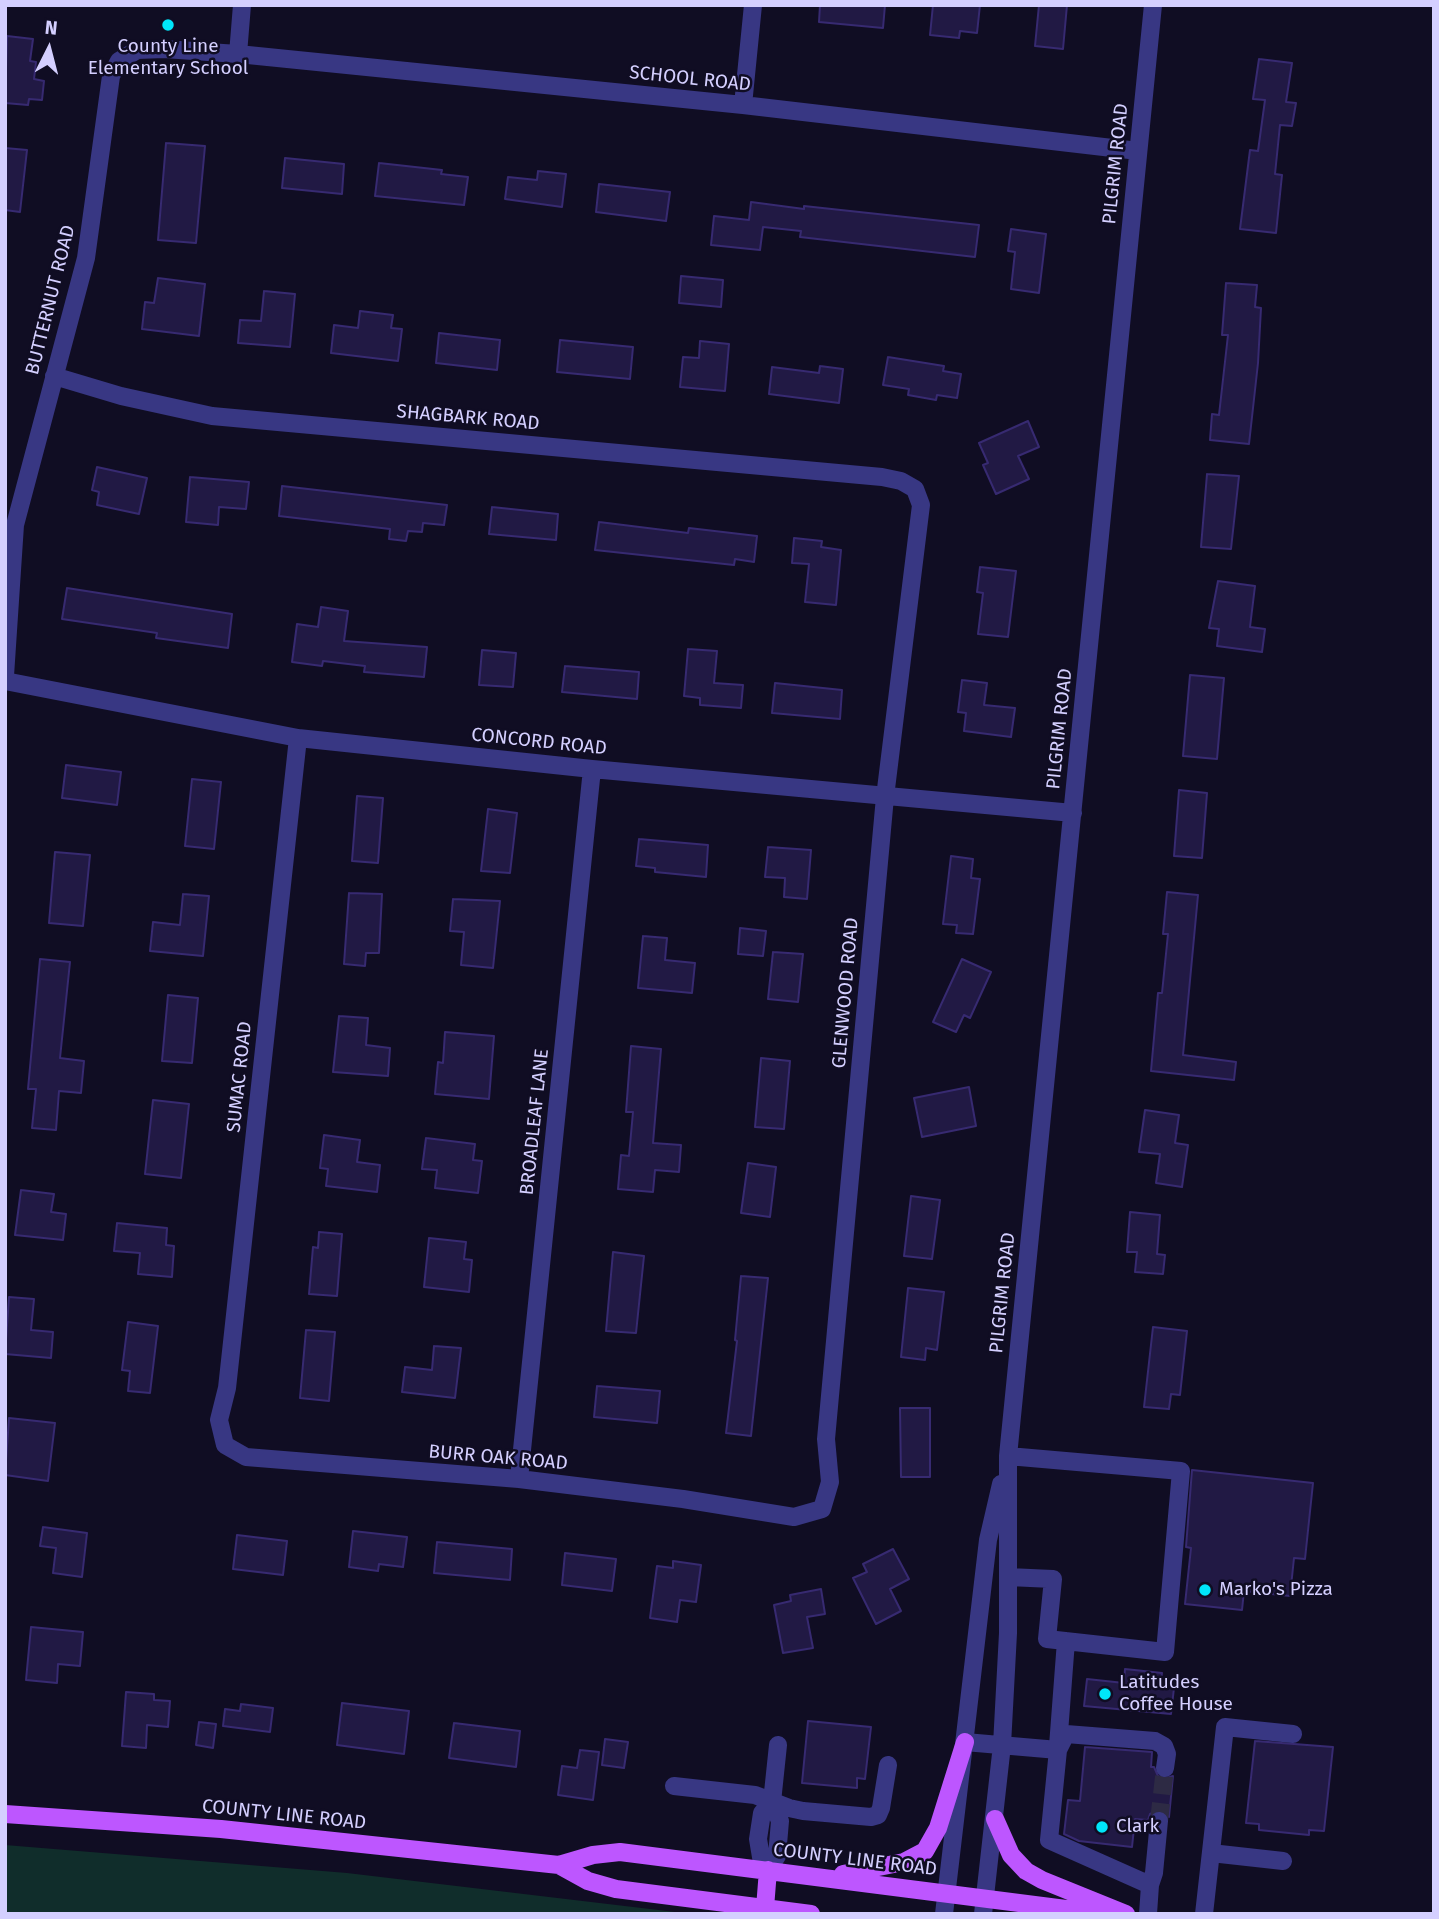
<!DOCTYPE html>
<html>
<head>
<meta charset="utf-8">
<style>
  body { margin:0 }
  #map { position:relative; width:1439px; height:1919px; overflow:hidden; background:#100d23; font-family:"Fira Sans",sans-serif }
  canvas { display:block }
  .frame { position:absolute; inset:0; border:7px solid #d4cfff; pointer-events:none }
  .north { position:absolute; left:14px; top:14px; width:70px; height:70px; -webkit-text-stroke:5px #100d23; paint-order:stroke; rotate:6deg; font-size:19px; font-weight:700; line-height:28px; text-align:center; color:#d4cfff }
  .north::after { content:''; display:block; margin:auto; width:24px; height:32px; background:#d4cfff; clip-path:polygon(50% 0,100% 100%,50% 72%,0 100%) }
</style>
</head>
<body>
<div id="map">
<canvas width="1439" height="1919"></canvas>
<div class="frame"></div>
<div class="north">N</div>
</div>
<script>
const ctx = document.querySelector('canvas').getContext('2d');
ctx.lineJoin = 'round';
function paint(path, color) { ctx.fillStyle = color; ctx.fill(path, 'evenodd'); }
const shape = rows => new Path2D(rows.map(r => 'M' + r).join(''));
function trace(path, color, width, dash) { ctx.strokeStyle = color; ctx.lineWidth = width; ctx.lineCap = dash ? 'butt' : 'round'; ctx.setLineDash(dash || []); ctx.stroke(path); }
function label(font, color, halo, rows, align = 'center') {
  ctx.font = font + ' "Fira Sans",sans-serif'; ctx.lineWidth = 5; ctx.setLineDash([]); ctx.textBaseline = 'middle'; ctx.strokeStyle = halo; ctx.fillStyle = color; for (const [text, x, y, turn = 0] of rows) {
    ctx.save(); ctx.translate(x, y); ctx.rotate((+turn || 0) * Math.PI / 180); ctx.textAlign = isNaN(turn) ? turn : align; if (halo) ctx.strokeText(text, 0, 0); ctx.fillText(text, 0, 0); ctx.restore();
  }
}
paint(shape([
  [5,1845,347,1873,692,1914,5,1914]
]), '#102d2b');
const building = shape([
  [820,5,885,5,883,28,819,22,820,5],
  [933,5,980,5,977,33,960,31,959,38,930,35,933,5],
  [1039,5,1067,5,1063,49,1035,46,1039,5],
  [7,36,33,39,30,61,36,62,34,79,44,81,42,100,29,99,28,105,5,103,7,36],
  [1259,59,1292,63,1286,102,1296,103,1292,126,1280,125,1275,174,1282,175,1276,233,1240,229,1250,150,1258,151,1265,100,1253,99,1259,59],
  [166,143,205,146,196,243,158,240,166,143],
  [5,148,27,150,20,212,5,210,5,148],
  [285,158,344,164,342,194,282,188,285,158],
  [379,163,442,170,441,174,468,177,464,205,375,196,379,163],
  [538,171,566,174,562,207,505,199,508,177,537,180,538,171],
  [599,184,670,192,666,221,596,212,599,184],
  [751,202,804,209,804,206,979,225,975,257,800,237,801,231,763,227,760,250,711,245,714,216,749,220,751,202],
  [1011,229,1046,234,1039,293,1011,289,1015,252,1008,251,1011,229],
  [681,276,723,280,721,307,679,303,681,276],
  [158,278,205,284,199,336,142,329,145,302,154,303,158,278],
  [1226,283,1257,285,1255,307,1261,308,1258,363,1249,444,1210,440,1212,414,1219,415,1228,335,1222,335,1226,283],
  [264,291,295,294,290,347,238,343,240,320,261,321,264,291],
  [360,311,393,315,391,328,402,329,398,361,331,353,334,325,358,328,360,311],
  [439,333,500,340,497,370,436,363,439,333],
  [560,340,633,347,630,379,557,372,560,340],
  [700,341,729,344,725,391,680,387,683,357,699,358,700,341],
  [888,357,944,366,943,371,961,374,957,398,937,395,936,400,908,395,909,389,883,385,888,357],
  [820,366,843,369,839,403,769,394,772,367,819,373,820,366],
  [1028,421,1039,447,1018,456,1029,479,996,494,983,465,988,463,979,443,1028,421],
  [97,467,147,478,139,514,97,505,99,492,92,490,97,467],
  [1207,474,1239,476,1231,549,1201,547,1207,474],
  [190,477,249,482,246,509,219,507,218,525,186,522,190,477],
  [282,486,447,505,444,525,423,523,422,532,408,531,406,541,389,539,390,529,279,516,282,486],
  [492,507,558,514,556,540,489,534,492,507],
  [599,522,688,533,689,528,757,536,754,562,735,559,734,565,595,550,599,522],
  [794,538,822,541,821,547,841,550,836,605,805,602,809,564,792,563,794,538],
  [980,567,1016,571,1008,637,978,634,983,593,977,592,980,567],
  [1218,581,1255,586,1250,627,1265,629,1262,652,1217,646,1219,629,1209,628,1218,581],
  [67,588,232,614,228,648,156,638,157,633,62,619,67,588],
  [321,607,348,611,344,641,427,647,424,677,364,672,365,666,323,661,322,666,292,662,297,624,318,627,321,607],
  [688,649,717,651,714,683,743,685,741,708,700,705,700,698,684,696,688,649],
  [482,650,516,653,513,687,479,685,482,650],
  [565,666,639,672,637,699,562,692,565,666],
  [1190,675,1224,678,1217,759,1183,756,1190,675],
  [962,680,987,683,984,705,1015,708,1011,737,964,731,966,713,958,712,962,680],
  [775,683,842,690,840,719,772,713,775,683],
  [66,765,121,772,117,805,62,798,66,765],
  [192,779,221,782,214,849,185,846,192,779],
  [1179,790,1207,793,1202,858,1174,856,1179,790],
  [357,796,383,798,378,863,352,861,357,796],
  [488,809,517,813,510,873,481,871,488,809],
  [639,839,708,845,706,877,655,872,655,868,636,866,639,839],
  [768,847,811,850,807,899,784,897,785,878,765,877,768,847],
  [55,852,90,855,83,926,49,923,55,852],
  [951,856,973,859,971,878,980,879,973,934,956,933,957,925,943,924,951,856],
  [1167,892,1198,895,1183,1055,1236,1062,1234,1080,1151,1071,1158,993,1162,993,1168,934,1163,934,1167,892],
  [349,893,382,894,379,953,366,953,365,966,344,964,349,893],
  [183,894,209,896,203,956,150,951,153,922,180,925,183,894],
  [453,899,500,901,493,968,461,965,464,932,450,931,453,899],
  [740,928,766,931,763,956,738,954,740,928],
  [643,936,667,938,665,960,695,963,692,993,638,988,643,936],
  [773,952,803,954,798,1002,768,999,773,952],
  [40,959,70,962,60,1058,84,1061,81,1093,59,1091,56,1130,32,1128,36,1089,28,1089,40,959],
  [962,959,991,972,970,1018,964,1015,956,1032,933,1022,962,959],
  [168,995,198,998,192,1063,162,1061,168,995],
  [339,1016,368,1018,366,1045,390,1048,388,1076,333,1072,339,1016],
  [445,1032,494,1036,489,1099,435,1094,438,1062,443,1063,445,1032],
  [631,1046,661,1049,653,1143,681,1145,679,1172,655,1170,653,1192,618,1189,621,1155,629,1156,633,1112,626,1112,631,1046],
  [761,1058,790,1061,784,1129,755,1127,761,1058],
  [969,1087,976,1126,922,1137,914,1098,969,1087],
  [153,1100,189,1104,181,1178,145,1174,153,1100],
  [1145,1110,1179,1115,1175,1143,1188,1145,1182,1187,1156,1183,1160,1154,1139,1152,1145,1110],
  [324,1135,360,1140,357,1162,380,1165,377,1192,326,1186,328,1169,320,1168,324,1135],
  [426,1138,475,1144,473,1160,482,1161,478,1193,435,1188,437,1170,422,1169,426,1138],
  [748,1163,776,1167,770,1217,741,1213,748,1163],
  [21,1190,54,1194,51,1212,66,1214,63,1240,15,1235,21,1190],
  [911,1196,940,1200,932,1259,904,1256,911,1196],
  [1130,1212,1160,1215,1157,1254,1165,1255,1163,1274,1135,1272,1137,1252,1127,1252,1130,1212],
  [117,1223,167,1228,166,1245,174,1246,172,1277,138,1274,140,1253,114,1251,117,1223],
  [319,1232,342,1234,337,1296,309,1294,313,1247,318,1248,319,1232],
  [429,1238,466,1242,464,1259,472,1260,469,1292,424,1287,429,1238],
  [613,1252,644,1256,636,1333,606,1331,613,1252],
  [741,1276,768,1278,751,1436,726,1433,737,1341,735,1340,741,1276],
  [908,1288,944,1292,937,1350,926,1348,925,1360,901,1357,908,1288],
  [9,1297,34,1299,31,1330,53,1332,51,1358,5,1354,9,1297],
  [128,1322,158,1326,150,1393,128,1391,130,1371,122,1370,128,1322],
  [1153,1327,1187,1331,1180,1395,1171,1394,1169,1409,1144,1407,1153,1327],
  [306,1330,335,1332,329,1401,300,1398,306,1330],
  [434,1346,461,1348,455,1398,402,1392,405,1367,432,1370,434,1346],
  [597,1386,660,1391,657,1423,594,1417,597,1386],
  [900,1408,930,1408,930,1477,901,1477,900,1408],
  [9,1418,55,1423,48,1481,5,1475,9,1418],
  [1192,1470,1313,1483,1305,1559,1294,1558,1290,1596,1244,1591,1242,1610,1185,1604,1191,1548,1186,1547,1192,1470],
  [43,1527,87,1533,82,1577,53,1573,56,1548,40,1546,43,1527],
  [353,1531,407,1537,403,1567,379,1564,378,1571,349,1567,353,1531],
  [237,1535,287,1541,283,1575,233,1569,237,1535],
  [437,1542,512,1549,510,1580,434,1573,437,1542],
  [893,1549,909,1579,890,1589,901,1611,876,1624,853,1578,867,1572,863,1564,893,1549],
  [565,1553,616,1559,612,1591,562,1585,565,1553],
  [673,1561,701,1565,696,1602,680,1600,677,1622,650,1618,657,1566,673,1568,673,1561],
  [821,1589,825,1614,807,1617,813,1648,783,1653,774,1605,791,1601,790,1595,821,1589],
  [31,1627,83,1632,80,1666,58,1664,57,1683,26,1680,31,1627],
  [1125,1669,1162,1673,1160,1687,1174,1688,1171,1714,1084,1706,1087,1679,1124,1683,1125,1669],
  [126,1692,154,1694,154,1700,170,1701,168,1727,147,1725,146,1748,122,1746,126,1692],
  [342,1703,409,1711,404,1754,337,1745,342,1703],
  [241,1704,273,1708,270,1732,223,1726,225,1709,240,1711,241,1704],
  [808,1721,871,1727,865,1779,857,1778,857,1788,802,1783,808,1721],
  [199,1722,216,1724,213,1748,196,1745,199,1722],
  [454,1723,520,1731,516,1767,449,1758,454,1723],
  [605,1739,628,1742,624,1768,602,1765,605,1739],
  [1255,1741,1333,1747,1324,1831,1309,1830,1309,1835,1259,1830,1259,1824,1246,1823,1255,1741],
  [1085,1747,1152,1752,1151,1767,1154,1767,1158,1776,1164,1779,1173,1776,1169,1817,1159,1810,1150,1814,1148,1820,1135,1819,1132,1847,1079,1841,1064,1834,1068,1800,1080,1801,1085,1747],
  [580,1750,599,1752,593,1800,558,1795,562,1766,577,1768,580,1750]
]);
paint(building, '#211944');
trace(building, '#372a71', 2);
trace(shape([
  [1159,1821,1165,1768]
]), '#2d2a44', 18, [18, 9]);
trace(shape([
  [238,54,242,5],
  [743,105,753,5],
  [54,376,121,396,212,416,882,477,901,481,915,489,921,505,885,797,826,1439,830,1482,822,1509,794,1517,683,1499,519,1479,246,1457,225,1445,219,1420,227,1388,298,738],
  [5,676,15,525,86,258,111,76,119,61,137,50,164,49,238,54,743,105,1138,151],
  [5,681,298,738,592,769,1073,813],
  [1008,1456,1181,1471,1165,1652,1047,1639,1053,1579,1008,1577],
  [519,1479,592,769],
  [965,1742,1058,1750,1049,1840,1150,1885,1148,1914],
  [1058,1746,1066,1641],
  [1058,1750,1066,1734,1155,1741,1164,1746,1167,1754,1165,1768],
  [674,1786,755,1795,789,1808,803,1811,871,1817,878,1815,881,1808,888,1765],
  [772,1802,762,1813,758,1839,761,1857,768,1870,777,1856,780,1821,772,1802,778,1745],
  [1211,1853,1283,1861],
  [1150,1885,1154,1873,1159,1821],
  [944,1914,988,1540,1001,1484],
  [983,1914,1002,1745,1008,1633,1008,1456,1153,5],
  [1204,1914,1225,1727,1293,1734]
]), '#383783', 18);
trace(shape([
  [5,1814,221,1829,559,1865,593,1855,620,1852,1105,1914],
  [995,1819,1011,1855,1026,1871,1042,1880,1126,1914],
  [559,1865,588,1881,616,1889,811,1914],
  [843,1874,904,1862,925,1851,938,1828,965,1742],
  [765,1908,768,1870]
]), '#bd56ff', 18);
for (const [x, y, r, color] of [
  [168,25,7,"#00e6fa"],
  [1205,1590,7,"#00e6fa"],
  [1105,1694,7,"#00e6fa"],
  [1102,1827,7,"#00e6fa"]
]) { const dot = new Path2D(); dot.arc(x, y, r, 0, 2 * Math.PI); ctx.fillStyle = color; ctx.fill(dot); trace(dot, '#100d23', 2.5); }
label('19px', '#d4cfff', '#100d23', [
  ["County Line",168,47,"center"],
  ["Elementary School",168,69,"center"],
  ["Marko's Pizza",1219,1590],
  ["Latitudes",1119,1683],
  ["Coffee House",1119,1705],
  ["Clark",1116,1827]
], 'left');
label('19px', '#d4cfff', '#100d23', [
  ["SCHOOL ROAD",690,79,6],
  ["PILGRIM ROAD",1116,164,-84],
  ["BUTTERNUT ROAD",51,300,-76],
  ["SHAGBARK ROAD",468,418,5],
  ["PILGRIM ROAD",1060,729,-84],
  ["CONCORD ROAD",539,742,6],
  ["GLENWOOD ROAD",846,993,-85],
  ["SUMAC ROAD",240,1077,-84],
  ["BROADLEAF LANE",535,1122,-84],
  ["PILGRIM ROAD",1003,1293,-84],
  ["BURR OAK ROAD",498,1458,5],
  ["COUNTY LINE ROAD",284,1815,6],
  ["COUNTY LINE ROAD",855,1860,7]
]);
</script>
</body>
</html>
